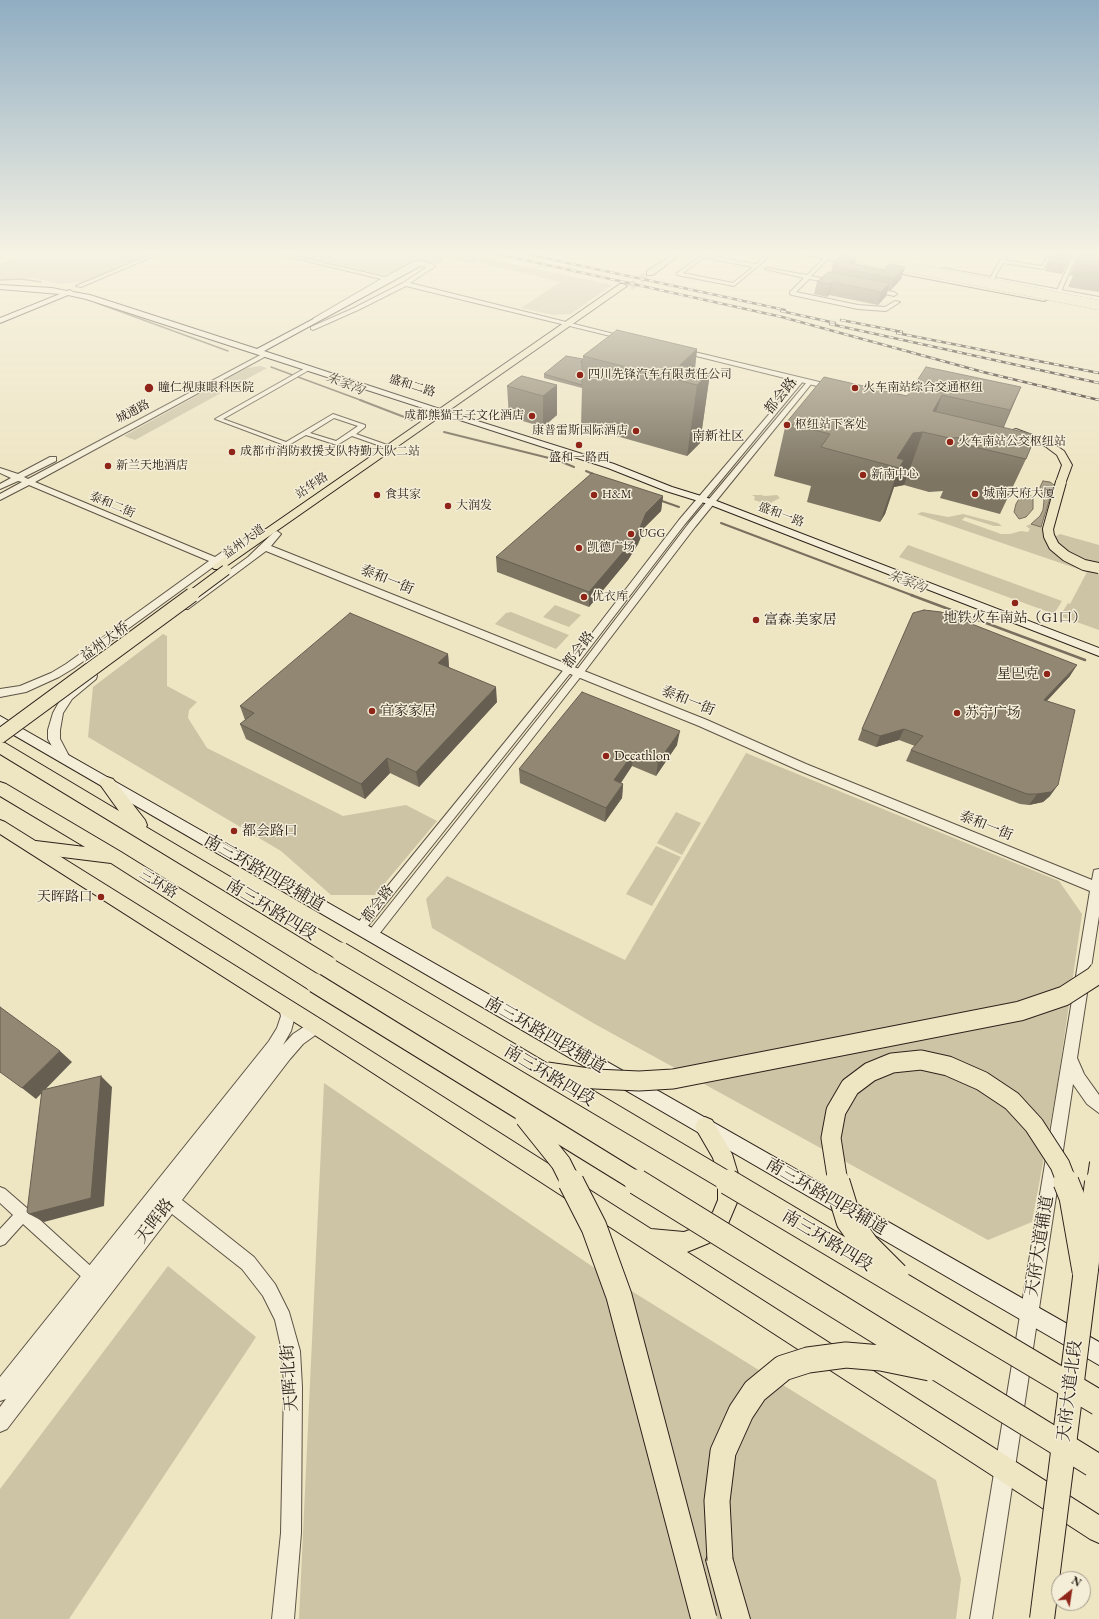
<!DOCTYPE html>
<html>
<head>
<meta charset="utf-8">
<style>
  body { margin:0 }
  #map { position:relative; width:1099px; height:1619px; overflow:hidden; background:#eee5c3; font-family:"EB Garamond",serif }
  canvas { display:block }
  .north { position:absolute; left:1051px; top:1571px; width:40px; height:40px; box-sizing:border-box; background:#f4eed8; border:1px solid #a49c8c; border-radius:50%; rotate:30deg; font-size:11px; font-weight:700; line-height:16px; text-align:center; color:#2d221b }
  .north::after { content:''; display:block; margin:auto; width:14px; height:18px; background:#8f2418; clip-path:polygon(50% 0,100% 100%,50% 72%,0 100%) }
</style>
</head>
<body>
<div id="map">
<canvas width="1099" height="1619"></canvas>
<div class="north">N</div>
</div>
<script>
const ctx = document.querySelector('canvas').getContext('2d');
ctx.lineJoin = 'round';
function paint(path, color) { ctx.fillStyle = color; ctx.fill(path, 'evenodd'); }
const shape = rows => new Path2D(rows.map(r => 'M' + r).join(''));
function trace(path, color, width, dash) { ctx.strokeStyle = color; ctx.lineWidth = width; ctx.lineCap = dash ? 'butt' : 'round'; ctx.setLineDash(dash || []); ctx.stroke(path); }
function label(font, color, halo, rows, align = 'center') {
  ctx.font = font + ' "EB Garamond","Noto Serif SC",serif'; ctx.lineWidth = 3; ctx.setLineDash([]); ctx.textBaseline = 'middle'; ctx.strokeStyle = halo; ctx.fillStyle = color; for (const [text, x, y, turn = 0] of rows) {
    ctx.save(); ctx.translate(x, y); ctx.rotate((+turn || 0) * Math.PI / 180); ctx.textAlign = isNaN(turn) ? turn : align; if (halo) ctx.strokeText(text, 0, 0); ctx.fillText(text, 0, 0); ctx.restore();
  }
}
paint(shape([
  [31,253,152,253,82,282,60,284,34,278,0,279,0,264],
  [288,253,461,253,612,285,571,314,553,315,521,308,560,282,478,262,475,264,456,260,459,257,446,255,435,263,414,261,390,273,378,274],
  [260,366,267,368,135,440,124,436,247,368],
  [752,495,761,495,765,496,777,495,780,498,772,502,770,505,754,500,755,497],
  [922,512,948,517,963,514,998,523,1002,526,994,526,965,517,962,520,1001,534,1010,534,1021,531,1028,532,1030,529,1026,526,1031,524,1044,527,1049,540,1060,534,1099,545,1099,630,1060,616,1068,603,1070,604,1087,572,917,514],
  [908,545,1062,601,1054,614,899,557],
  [555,605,581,615,569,627,543,617],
  [511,612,569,635,556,649,495,624,506,613],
  [163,634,167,636,167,686,197,702,189,710,188,718,207,748,343,816,406,805,437,821,375,895,331,895,281,851,88,737,93,687],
  [746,753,1059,881,1082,914,1057,1087,1032,1222,988,1240,593,1023,432,928,426,899,447,876,625,960],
  [676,812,701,823,682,855,657,843],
  [656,846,681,857,652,906,626,894],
  [324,1083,596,1269,936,1480,961,1579,956,1619,299,1619],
  [168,1266,256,1337,69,1619,0,1619,0,1489]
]), '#cdc4a6');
const water = shape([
  [1043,481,1050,482,1054,485,1041,527,1031,524,1040,516,1043,510,1044,501,1040,487,1043,481],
  [1027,494,1033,497,1033,509,1026,517,1019,519,1014,512,1016,504,1020,497,1027,494]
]);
paint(water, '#aca38a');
trace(water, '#796f5e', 1);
trace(shape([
  [0,280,21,279,41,282],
  [97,303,228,351],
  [271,367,363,401]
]), '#796f5e', 1.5);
trace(shape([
  [360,400,412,420],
  [444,432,557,460,574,467],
  [586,471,593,474],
  [662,501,679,507],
  [721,523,914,596]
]), '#796f5e', 2);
trace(shape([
  [911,595,1085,660]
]), '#796f5e', 2.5);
trace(shape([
  [425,267,449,253]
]), '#c7bea1', 8, [8, 3.5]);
trace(shape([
  [630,287,650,273]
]), '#c7bea1', 8, [8, 4]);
const minor = shape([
  [705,253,709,253,707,255,756,264,768,253,774,253,734,286,677,275,677,273,705,253],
  [704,258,753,267,733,283,683,273,704,258],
  [1004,253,1008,253,1004,260,1042,266,1046,258,1050,259,1043,269,1003,263,991,284,987,284,1004,253],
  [1031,253,1040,253,1058,256,1056,257,1031,253],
  [1074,253,1078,253,1059,296,1054,297,1074,253],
  [826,256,830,257,811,276,835,281,835,283,809,279,796,292,858,305,885,307,895,301,900,302,886,311,858,309,792,295,790,294,790,292,804,278,765,269,767,268,807,275,826,256],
  [874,289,894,292,897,294,894,296,872,291,872,290,874,289],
  [309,366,311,367,311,369,223,419,286,442,333,414,365,425,365,427,356,434,393,447,393,449,389,449,352,436,337,445,306,435,287,446,215,419,309,366],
  [334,418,358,426,336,441,310,433,334,418],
  [799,379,804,380,685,524,572,671,364,931,360,933,356,931,354,928,356,925,566,667,679,520,799,379],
  [807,382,812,383,695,527,582,675,376,938,372,940,368,938,366,935,368,932,576,671,689,523,807,382],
  [0,1187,5,1189,28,1209,96,1271,98,1276,96,1281,91,1283,86,1281,23,1224,5,1244,0,1246,0,1229,13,1215,0,1203,0,1187]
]);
const tertiary = shape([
  [154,253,161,253,81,287,76,286,154,253],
  [273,253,281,253,385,277,411,263,419,261,432,264,435,266,434,267,410,283,630,338,627,340,406,286,358,310,313,330,311,329,311,327,354,308,403,283,427,267,415,265,316,321,313,319,314,318,381,279,273,253],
  [943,268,1099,297,1099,301,941,271,940,270,943,268],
  [682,349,836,386,837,388,833,390,680,352,679,351,682,349],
  [266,352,269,354,268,355,35,482,215,557,225,550,264,530,270,530,271,532,270,534,231,554,74,668,59,677,26,692,0,697,0,689,20,686,51,673,66,664,209,561,29,485,0,500,0,494,22,482,18,481,0,489,0,484,11,478,0,473,0,468,18,474,50,457,56,457,56,461,24,477,28,479,266,352],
  [277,531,281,534,271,546,707,720,806,764,1092,880,1094,870,1099,869,1099,916,1077,1058,1084,1074,1099,1095,1099,1113,1087,1104,1073,1084,992,1619,970,1619,1090,891,798,770,699,726,266,551,188,609,182,609,180,607,182,605,248,557,274,532,277,531],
  [92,672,96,673,97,676,96,679,72,699,63,713,60,730,60,739,70,758,68,761,64,762,60,761,48,739,48,730,53,713,64,693,88,673,92,672],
  [285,999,290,1001,295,1016,291,1031,283,1045,293,1034,316,1019,321,1021,323,1026,321,1031,303,1044,290,1059,182,1200,254,1257,275,1284,289,1312,300,1351,302,1387,301,1533,294,1619,272,1619,281,1533,284,1387,282,1351,275,1320,263,1296,242,1269,172,1214,7,1429,0,1432,0,1407,6,1399,0,1401,0,1377,269,1041,277,1028,281,1016,278,1006,280,1001,285,999]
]);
const secondary = shape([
  [417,264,422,265,264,351,452,413,614,464,672,487,714,500,1099,648,1099,656,708,504,666,491,608,468,86,299,68,295,0,323,0,318,60,294,0,289,0,285,52,288,67,291,70,290,73,292,90,295,257,349,417,264],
  [0,716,1099,1342,1099,1365,0,727,0,716]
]);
const primary = shape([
  [675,253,682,253,653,275,647,275,647,271,675,253],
  [800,253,812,253,1044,297,1048,299,1044,301,803,255,800,253],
  [620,284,623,284,627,286,222,569,214,569,212,567,214,565,620,284],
  [1016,429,1051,442,1064,451,1072,465,1065,484,1057,484,1056,482,1062,465,1057,455,1045,446,1013,434,1011,432,1013,430,1016,429],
  [0,820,5,822,322,1020,651,1229,684,1232,695,1228,713,1212,718,1200,718,1174,713,1158,695,1127,698,1120,705,1117,712,1120,732,1154,738,1174,738,1200,727,1226,709,1243,687,1252,1099,1515,1099,1543,1090,1539,310,1032,0,834,0,820]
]);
const trunk = shape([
  [0,742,5,743,119,811,99,783,101,779,107,777,113,779,145,820,147,825,146,827,347,946,350,952,347,958,341,960,335,958,0,754,0,742],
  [0,782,6,784,121,852,322,977,324,983,322,989,315,991,308,989,111,863,30,853,28,848,30,843,36,841,85,847,0,796,0,782],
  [720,1546,730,1550,750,1619,722,1619,706,1560,710,1550,720,1546]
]);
const motorway = shape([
  [811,253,827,253,855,257,859,260,855,263,815,255,811,253]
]);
trace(minor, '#5d5345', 2);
trace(tertiary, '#5d5345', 2);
trace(secondary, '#2d221b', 2);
trace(primary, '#2d221b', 2);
trace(trunk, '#2d221b', 2);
trace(motorway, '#2d221b', 2);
paint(minor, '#f4eed8');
paint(tertiary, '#f4eed8');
paint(secondary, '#f4eed8');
paint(primary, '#eee5c3');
paint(trunk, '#eee5c3');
paint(motorway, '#eee5c3');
const rail = shape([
  [493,253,782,317,983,372,1099,400],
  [522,253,785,310],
  [781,311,835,323],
  [841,320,902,332],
  [830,324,1099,383],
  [897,333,1099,373]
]);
trace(rail, '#2d221b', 2.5);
trace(rail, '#f4eed8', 1.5, [5]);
const primaryBridgeFar3 = shape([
  [1061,482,1048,529,1049,536,1054,546,1066,556,1084,565,1099,568],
  [191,596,226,570]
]);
const primaryBridgeFar2 = shape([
  [0,736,192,595]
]);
const primaryBridgeFar1 = shape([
  [1096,1183,1099,1163]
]);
const primaryBridge = shape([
  [1042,1619,1097,1182]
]);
const trunkBridgeFar1 = shape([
  [341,952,730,1183],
  [315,983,639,1183],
  [547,1072,595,1079,639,1081,673,1079,1020,1011,1064,996,1095,976,1099,971],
  [525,1118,561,1163,571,1183],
  [838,1183,831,1138,836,1111,850,1087,870,1072,892,1063,921,1060,948,1066,982,1081,1012,1101,1034,1125,1060,1165,1067,1183]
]);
const trunkBridge = shape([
  [571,1182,594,1227,619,1296,704,1619],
  [637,1182,1093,1464],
  [728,1182,1099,1403],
  [837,1182,849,1221,866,1245,896,1275],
  [1066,1182,1072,1197,1085,1271],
  [720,1560,717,1501,723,1452,741,1412,755,1391,783,1368,808,1360,846,1355,881,1358,930,1368]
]);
const motorwayBridge = shape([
  [835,253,1099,305]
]);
trace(primaryBridgeFar3, '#2d221b', 12, []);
trace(primaryBridgeFar2, '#2d221b', 16, []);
trace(primaryBridgeFar1, '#2d221b', 20, []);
trace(primaryBridge, '#2d221b', 26, []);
trace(trunkBridgeFar1, '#2d221b', 21, []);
trace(trunkBridge, '#2d221b', 27, []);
trace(motorwayBridge, '#2d221b', 10, []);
trace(primaryBridgeFar3, '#eee5c3', 10);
trace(primaryBridgeFar2, '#eee5c3', 14);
trace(primaryBridgeFar1, '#eee5c3', 18);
trace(primaryBridge, '#eee5c3', 24);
trace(trunkBridgeFar1, '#eee5c3', 19);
trace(trunkBridge, '#eee5c3', 25);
trace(motorwayBridge, '#eee5c3', 10);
paint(shape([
  [1080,253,1099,253,1099,292,1068,287,1073,276,1070,275],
  [856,258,854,264,901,279,890,291,888,290,886,296,878,305,829,295,827,297,814,294,817,282,831,272,833,263],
  [1048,262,1068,262,1062,274,1045,271],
  [697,349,695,369,710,373,700,443,687,456,581,426,582,388,544,378,544,374,583,359,583,356],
  [557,385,557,415,543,427,509,417,507,386],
  [1021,387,1004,427,1026,459,1000,514,940,498,943,491,929,492,904,485,894,487,885,514,880,522,807,502,811,486,774,476,786,423,907,396],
  [663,496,661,511,645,527,638,544,628,560,589,607,497,572,496,557],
  [448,654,449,667,497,702,419,787,390,773,365,799,246,739,240,724,245,720,240,706],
  [1070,676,1047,701,1050,796,1043,802,1029,805,1020,804,906,761,911,750,915,746,899,740,876,747,858,740,862,729],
  [677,745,656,776,632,766,621,783,623,784,622,798,605,822,520,783,519,769]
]), '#7d7462');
paint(shape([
  [856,258,853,270,850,263],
  [905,267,901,279,890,291,894,279],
  [832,282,829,295,827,297,830,284],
  [890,283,886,296,878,305,881,292],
  [697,349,693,384,680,365],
  [710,373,700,443,687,456,697,385],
  [557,385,557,415,543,427,543,396],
  [1021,387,998,440,993,451,1010,410],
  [942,395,929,433,933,411],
  [923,432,904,485,894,487,885,514,880,522,899,468,897,458,913,433],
  [663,496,661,511,645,527,638,544,628,560,589,607,589,592,646,513],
  [448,654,449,668,438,663],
  [1077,665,1070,676,1037,711,1044,700],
  [496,687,497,702,419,787,416,772],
  [904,729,899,740,876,747,880,736],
  [680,731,677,745,656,776,658,762],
  [634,752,632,766,613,794,614,780],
  [387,758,390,773,365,799,361,784],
  [623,784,622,798,605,822,606,808],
  [1058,785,1050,796,1043,802,1029,805,1037,794],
  [60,1051,72,1062,36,1099,22,1088],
  [101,1076,112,1087,104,1206,44,1222,29,1214]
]), '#665e50');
const building = shape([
  [1054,253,1071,253,1066,265,1048,262,1054,253],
  [1080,253,1099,253,1099,267,1078,264,1082,253,1080,253],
  [842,255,856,258,850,263,884,270,889,264,905,267,894,279,834,266,837,264,833,263,842,255],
  [828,272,890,283,881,292,832,282,830,284,817,282,828,272],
  [617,330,697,349,680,365,710,373,697,385,583,356,617,330],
  [566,356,583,359,580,362,582,362,582,385,544,374,566,356],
  [926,367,1021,387,1010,410,942,395,933,411,1036,435,1026,459,962,444,965,437,950,438,923,432,913,433,897,458,904,460,899,468,821,447,830,434,786,423,824,377,907,396,926,367],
  [522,376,557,385,543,396,507,386,518,378,522,376],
  [592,473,663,496,646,513,639,530,629,545,589,592,496,557,592,473],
  [924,610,941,612,1077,665,1044,700,1075,710,1058,785,1051,792,1037,794,1027,794,911,750,923,736,904,729,880,736,862,729,913,613,924,610],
  [350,613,448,654,438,663,496,687,416,772,387,758,361,784,240,724,254,713,240,706,350,613],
  [582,692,680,731,658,762,634,752,614,780,623,784,606,808,519,769,582,692],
  [0,1007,60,1051,22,1088,0,1072,0,1007],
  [101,1076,91,1198,29,1214,27,1212,42,1090,101,1076]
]);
paint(building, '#918772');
trace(building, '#665e50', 1);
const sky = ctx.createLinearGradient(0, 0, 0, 479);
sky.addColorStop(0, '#90adc2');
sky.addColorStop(0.53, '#f7f3e4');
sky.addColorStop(1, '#f7f3e400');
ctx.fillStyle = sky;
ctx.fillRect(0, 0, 1099, 479);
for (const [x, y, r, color] of [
  [580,375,4,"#8f2418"],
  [149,388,5,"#8f2418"],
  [855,388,4,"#8f2418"],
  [532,416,4,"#8f2418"],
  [787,425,4,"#8f2418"],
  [636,431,4,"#8f2418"],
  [950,442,4,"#8f2418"],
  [579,445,4,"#8f2418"],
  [232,452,4,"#8f2418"],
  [108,466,4,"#8f2418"],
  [863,475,4,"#8f2418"],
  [975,494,4,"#8f2418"],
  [377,495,4,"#8f2418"],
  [594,495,4,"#8f2418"],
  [448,506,4,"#8f2418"],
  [631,534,4,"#8f2418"],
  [579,548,4,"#8f2418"],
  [584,597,4,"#8f2418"],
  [1015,603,4,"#8f2418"],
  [756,620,4,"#8f2418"],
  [1047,674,4,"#8f2418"],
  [372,711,4,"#8f2418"],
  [957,713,4,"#8f2418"],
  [606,756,4,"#8f2418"],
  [234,831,4,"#8f2418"],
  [101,897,4,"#8f2418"]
]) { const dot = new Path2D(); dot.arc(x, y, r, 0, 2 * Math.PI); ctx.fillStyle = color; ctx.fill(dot); trace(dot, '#f4eed8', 1.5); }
label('12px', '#2d221b', '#f4eed8', [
  ["四川先锋汽车有限责任公司",588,375],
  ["瞳仁视康眼科医院",158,388],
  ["火车南站综合交通枢纽",863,388],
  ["成都熊猫王子文化酒店",524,416,"right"],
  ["枢纽站下客处",795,425],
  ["康普雷斯国际酒店",628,431,"right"],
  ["火车南站公交枢纽站",958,442],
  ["成都市消防救援支队特勤大队二站",240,452],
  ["盛和一路西",579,458,"center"],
  ["新兰天地酒店",116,466],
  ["新南中心",871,475],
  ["城南天府大厦",983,494],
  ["食其家",385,495],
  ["H&M",602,495],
  ["大润发",456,506],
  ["UGG",639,534],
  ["凯德广场",587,548],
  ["优衣库",592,597]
], 'left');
label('12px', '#2d221b', '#f4eed8', [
  ["盛和二路",412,386,18],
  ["城通路",133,412,-28],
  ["站华路",312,486,-34],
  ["泰和二街",112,505,23],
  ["盛和一路",781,515,21],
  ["益州大道",244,542,-36]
]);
label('italic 13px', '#594f42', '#f4eed8', [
  ["朱家沟",345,384,21],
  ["朱家沟",907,582,21]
]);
label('13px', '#2d221b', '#f4eed8', [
  ["南新社区",718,436]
]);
label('14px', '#2d221b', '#f4eed8', [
  ["都会路",781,396,-51],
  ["泰和一街",387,580,22],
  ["益州大桥",105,642,-36],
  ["都会路",579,650,-53],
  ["泰和一街",688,701,22],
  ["泰和一街",986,826,22],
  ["三环路",158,884,32],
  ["都会路",378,904,-52]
]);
label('14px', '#2d221b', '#f4eed8', [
  ["地铁火车南站（G1口）",1015,618,"center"],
  ["富森·美家居",764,620],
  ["星巴克",1039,674,"right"],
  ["宜家家居",380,711],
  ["苏宁广场",965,713],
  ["Decathlon",614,756],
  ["都会路口",242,831],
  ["天晖路口",93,897,"right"]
], 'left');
label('17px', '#2d221b', '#f4eed8', [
  ["南三环路四段辅道",264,873,30],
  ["南三环路四段",271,910,31],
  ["南三环路四段辅道",545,1035,30],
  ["南三环路四段",549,1076,31],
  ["南三环路四段辅道",826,1197,30],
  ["天晖路",155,1221,-52],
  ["南三环路四段",827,1241,31],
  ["天府大道辅道",1040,1246,-81],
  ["天晖北街",290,1378,-94],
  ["天府大道北段",1070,1391,-83]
]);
</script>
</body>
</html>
